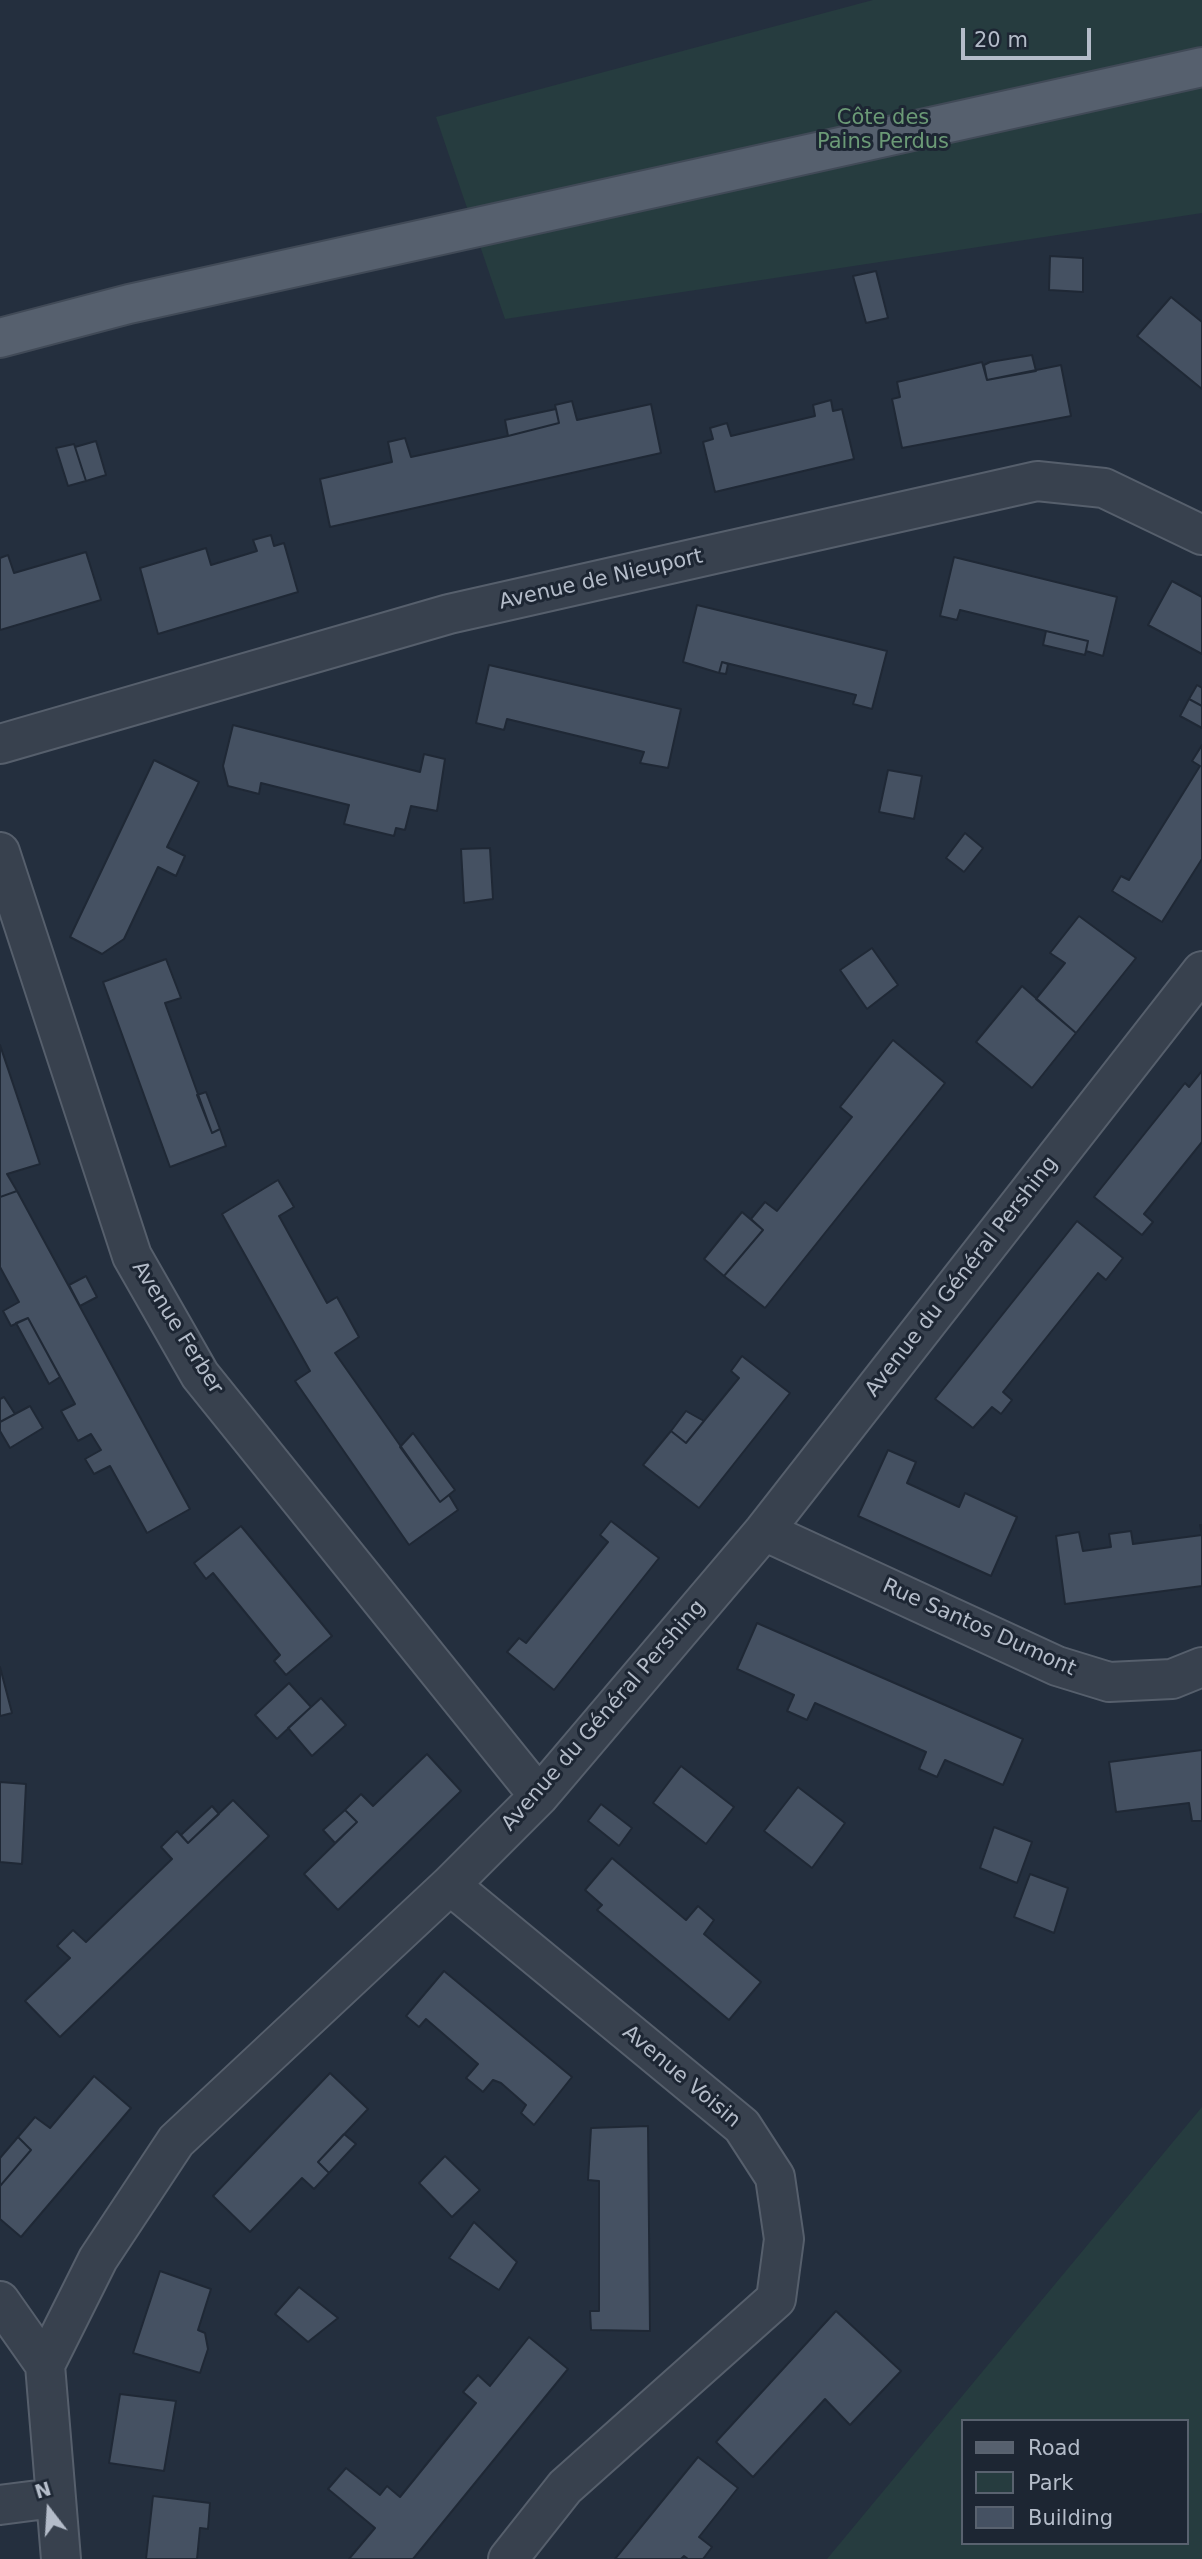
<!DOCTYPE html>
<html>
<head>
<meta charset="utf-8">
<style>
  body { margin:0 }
  #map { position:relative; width:1202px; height:2559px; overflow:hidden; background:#242f3e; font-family:"DejaVu Sans",sans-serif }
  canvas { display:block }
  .legend { position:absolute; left:961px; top:2419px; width:228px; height:126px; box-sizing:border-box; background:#1d2633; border:2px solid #59626f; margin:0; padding:9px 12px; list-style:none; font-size:21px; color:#b4bcc9 }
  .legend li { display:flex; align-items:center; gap:14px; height:35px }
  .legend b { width:35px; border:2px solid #59626f }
  .north { position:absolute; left:14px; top:2475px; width:70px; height:70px; -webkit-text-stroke:5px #1d2633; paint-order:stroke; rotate:343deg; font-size:19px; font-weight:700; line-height:28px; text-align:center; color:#b4bcc9 }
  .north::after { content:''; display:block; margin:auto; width:24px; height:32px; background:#b4bcc9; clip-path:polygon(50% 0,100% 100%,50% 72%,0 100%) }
  .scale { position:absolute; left:961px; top:28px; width:130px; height:32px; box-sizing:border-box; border:4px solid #b4bcc9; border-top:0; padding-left:9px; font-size:21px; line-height:24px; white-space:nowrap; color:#b4bcc9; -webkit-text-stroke:5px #1d2633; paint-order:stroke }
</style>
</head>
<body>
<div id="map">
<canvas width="1202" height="2559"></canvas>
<ul class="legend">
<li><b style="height:9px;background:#56606e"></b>Road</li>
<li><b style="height:19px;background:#263c3f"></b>Park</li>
<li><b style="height:19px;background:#455162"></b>Building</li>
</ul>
<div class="north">N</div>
<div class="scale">20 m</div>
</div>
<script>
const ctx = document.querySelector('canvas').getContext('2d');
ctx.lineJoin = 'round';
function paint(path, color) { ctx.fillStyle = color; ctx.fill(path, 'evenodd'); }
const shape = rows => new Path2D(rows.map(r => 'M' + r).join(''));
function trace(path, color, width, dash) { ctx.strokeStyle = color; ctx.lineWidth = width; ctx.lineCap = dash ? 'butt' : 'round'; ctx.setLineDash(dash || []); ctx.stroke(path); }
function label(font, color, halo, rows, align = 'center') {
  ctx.font = font + ' "DejaVu Sans",sans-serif'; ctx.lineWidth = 6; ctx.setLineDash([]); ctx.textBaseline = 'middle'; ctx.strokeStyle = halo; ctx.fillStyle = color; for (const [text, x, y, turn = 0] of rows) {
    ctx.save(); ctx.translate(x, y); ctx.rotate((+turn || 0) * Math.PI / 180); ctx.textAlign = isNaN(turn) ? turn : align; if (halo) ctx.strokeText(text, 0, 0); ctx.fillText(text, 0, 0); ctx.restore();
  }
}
paint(shape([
  [873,0,1202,0,1202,213,505,319,436,117],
  [1202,2107,1202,2559,827,2559],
  [962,2421,1186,2421,1186,2543,962,2543]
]), '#263c3f');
const building = shape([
  [1050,256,1083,258,1083,292,1049,290,1050,256],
  [876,271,888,318,866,323,853,276,876,271],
  [1171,297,1202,322,1202,389,1137,336,1171,297],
  [1032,355,1036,371,987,380,984,365,990,362,1032,355],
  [982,362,987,380,1061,365,1071,416,902,448,892,399,900,397,897,382,982,362],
  [831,400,833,411,842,409,854,459,715,492,703,442,713,439,710,428,727,423,731,436,815,416,813,405,831,400],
  [572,401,577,420,651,404,661,453,330,527,320,479,392,462,388,442,405,438,411,457,508,436,559,423,555,405,572,401],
  [556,409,559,423,508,436,505,420,556,409],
  [96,441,106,475,86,481,75,447,96,441],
  [74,444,86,481,68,486,56,448,74,444],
  [271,535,274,546,284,543,298,592,158,634,140,568,206,548,211,565,257,551,253,540,271,535],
  [86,552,101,600,0,630,0,558,8,555,14,573,86,552],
  [954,557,1117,597,1103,656,1086,651,1088,641,1046,631,960,610,957,620,940,616,954,557],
  [1172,581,1202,597,1202,654,1148,625,1172,581],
  [697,605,887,651,872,709,853,704,856,695,722,662,719,673,683,662,697,605],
  [1046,631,1088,641,1085,655,1043,645,1046,631],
  [722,662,728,664,726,674,719,673,722,662],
  [489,665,681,709,668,768,640,763,644,752,507,719,504,730,476,723,489,665],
  [1197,685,1202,688,1202,706,1189,699,1197,685],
  [1189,699,1202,706,1202,728,1180,716,1189,699],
  [233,725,420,772,424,754,445,759,437,811,411,806,405,830,396,828,394,836,344,824,349,805,261,783,259,794,228,786,223,766,233,725],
  [1202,745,1202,859,1162,922,1112,891,1121,876,1129,880,1200,766,1192,761,1202,745],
  [154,760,199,782,167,847,185,856,176,876,158,867,124,939,102,954,70,937,154,760],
  [888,770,922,776,914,819,879,812,888,770],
  [965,833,983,848,964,872,946,858,965,833],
  [490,848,493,899,464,903,461,849,490,848],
  [1079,916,1136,958,1076,1033,1036,999,1065,963,1050,953,1079,916],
  [872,948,898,985,867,1009,840,970,872,948],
  [166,959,181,998,165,1003,212,1133,220,1129,226,1146,170,1167,103,982,166,959],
  [1022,986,1076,1033,1032,1088,976,1042,1022,986],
  [893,1040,945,1083,765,1308,724,1276,763,1230,751,1219,765,1202,777,1211,852,1117,840,1107,893,1040],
  [0,1045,40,1164,7,1174,17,1191,0,1197,0,1045],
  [1202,1071,1202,1142,1144,1214,1153,1222,1142,1235,1094,1197,1185,1083,1189,1087,1202,1071],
  [206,1092,220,1129,212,1133,197,1095,206,1092],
  [278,1180,294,1207,279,1216,327,1303,337,1297,359,1337,335,1353,440,1502,449,1495,458,1510,409,1545,295,1381,310,1371,222,1214,278,1180],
  [17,1191,190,1509,147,1533,110,1466,94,1474,85,1459,101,1450,91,1434,78,1441,61,1411,75,1404,28,1318,11,1326,3,1311,19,1302,0,1267,0,1197,17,1191],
  [742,1212,763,1230,724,1276,704,1259,742,1212],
  [1077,1221,1123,1258,1106,1280,1098,1273,1003,1392,1012,1400,1001,1414,992,1407,973,1428,935,1399,1077,1221],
  [86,1276,97,1297,80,1306,69,1285,86,1276],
  [28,1318,60,1377,49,1384,16,1323,28,1318],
  [742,1356,790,1393,699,1508,643,1465,671,1431,686,1443,739,1378,731,1371,742,1356],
  [4,1397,15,1414,0,1422,0,1399,4,1397],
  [30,1406,43,1428,10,1448,0,1431,0,1422,30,1406],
  [686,1411,704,1421,686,1443,671,1431,686,1411],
  [413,1433,455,1490,440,1502,400,1447,413,1433],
  [888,1450,916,1462,907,1483,959,1507,965,1493,1017,1517,991,1576,858,1516,888,1450],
  [611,1521,659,1558,554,1690,507,1652,519,1638,526,1643,608,1542,600,1535,611,1521],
  [1200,1525,1202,1525,1202,1586,1065,1604,1056,1536,1079,1532,1083,1551,1111,1547,1109,1534,1131,1531,1133,1544,1202,1535,1200,1525],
  [241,1526,332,1636,286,1675,274,1661,280,1655,213,1573,206,1579,194,1563,241,1526],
  [757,1623,1023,1739,1003,1785,945,1760,937,1777,919,1769,926,1752,815,1703,807,1720,787,1711,794,1695,737,1669,757,1623],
  [0,1667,12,1713,0,1716,0,1667],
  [289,1683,311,1707,277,1739,255,1715,289,1683],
  [321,1698,346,1725,312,1756,288,1728,321,1698],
  [1202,1750,1202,1821,1192,1821,1189,1803,1116,1812,1109,1762,1202,1750],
  [427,1754,461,1791,338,1910,304,1874,357,1822,345,1810,361,1794,373,1806,427,1754],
  [681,1766,734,1807,706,1844,653,1803,681,1766],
  [0,1782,26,1784,22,1864,0,1862,0,1782],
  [798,1787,845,1823,812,1868,764,1831,798,1787],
  [233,1800,269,1836,60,2037,25,2001,70,1958,57,1946,73,1930,86,1942,172,1859,161,1847,177,1831,188,1843,233,1800],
  [601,1804,632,1828,619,1846,588,1821,601,1804],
  [212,1806,219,1814,188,1843,181,1835,212,1806],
  [345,1810,357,1822,335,1843,323,1830,345,1810],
  [994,1827,1032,1842,1017,1883,980,1868,994,1827],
  [612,1858,686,1920,698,1906,714,1920,704,1934,761,1982,729,2020,597,1910,602,1905,585,1890,612,1858],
  [1030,1874,1068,1888,1054,1933,1014,1917,1030,1874],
  [444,1971,572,2077,534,2125,521,2113,526,2105,501,2083,493,2080,483,2092,466,2078,478,2064,426,2019,419,2027,406,2016,444,1971],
  [330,2073,368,2109,318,2162,329,2173,314,2189,302,2178,250,2232,213,2196,330,2073],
  [94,2076,131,2108,21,2237,0,2219,0,2186,31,2150,18,2137,35,2117,50,2128,94,2076],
  [648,2126,650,2331,591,2330,590,2311,599,2311,599,2181,588,2180,591,2128,648,2126],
  [344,2134,356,2144,329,2173,318,2162,344,2134],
  [18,2137,31,2150,0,2186,0,2158,18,2137],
  [445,2156,480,2190,452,2217,419,2183,445,2156],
  [474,2222,517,2262,499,2290,449,2258,474,2222],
  [160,2271,211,2289,198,2330,205,2333,208,2349,200,2373,133,2353,160,2271],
  [299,2287,338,2318,308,2342,275,2314,299,2287],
  [836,2311,901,2371,850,2425,825,2399,753,2477,716,2442,836,2311],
  [529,2337,568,2369,413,2559,349,2559,375,2528,328,2489,346,2468,380,2495,387,2486,400,2497,476,2403,463,2392,478,2375,490,2386,529,2337],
  [120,2394,176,2401,164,2471,109,2463,120,2394],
  [698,2457,738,2488,699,2537,712,2547,703,2559,688,2559,684,2556,681,2559,615,2559,698,2457],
  [153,2496,210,2503,208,2529,200,2528,197,2559,146,2559,153,2496]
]);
paint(building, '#455162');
trace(building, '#1f2835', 2);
const minor = shape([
  [0,744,449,614,1037,481,1104,488,1202,535],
  [0,852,132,1256,200,1375,539,1796],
  [764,1531,1057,1666,1109,1682,1172,1679,1202,1667],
  [450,1885,742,2126,775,2177,784,2239,776,2299,565,2487,508,2559],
  [0,2301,45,2365],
  [0,2505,54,2498],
  [61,2559,45,2365,98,2259,176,2141,450,1885,539,1796,764,1531,1202,971]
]);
const major = shape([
  [0,338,129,304,1202,67]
]);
trace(minor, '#565f6c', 42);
trace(major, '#414a57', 42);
trace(minor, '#38414e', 38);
trace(major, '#56606e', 38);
label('21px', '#6b9a76', '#1d2633', [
  ["Côte des",883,119],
  ["Pains Perdus",883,143]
]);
label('21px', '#b4bcc9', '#1d2633', [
  ["Avenue de Nieuport",601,580,-13],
  ["Avenue du Général Pershing",962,1277,-52],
  ["Avenue Ferber",177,1328,58],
  ["Rue Santos Dumont",979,1628,24],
  ["Avenue du Général Pershing",604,1716,-49],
  ["Avenue Voisin",681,2077,40]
]);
</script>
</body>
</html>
